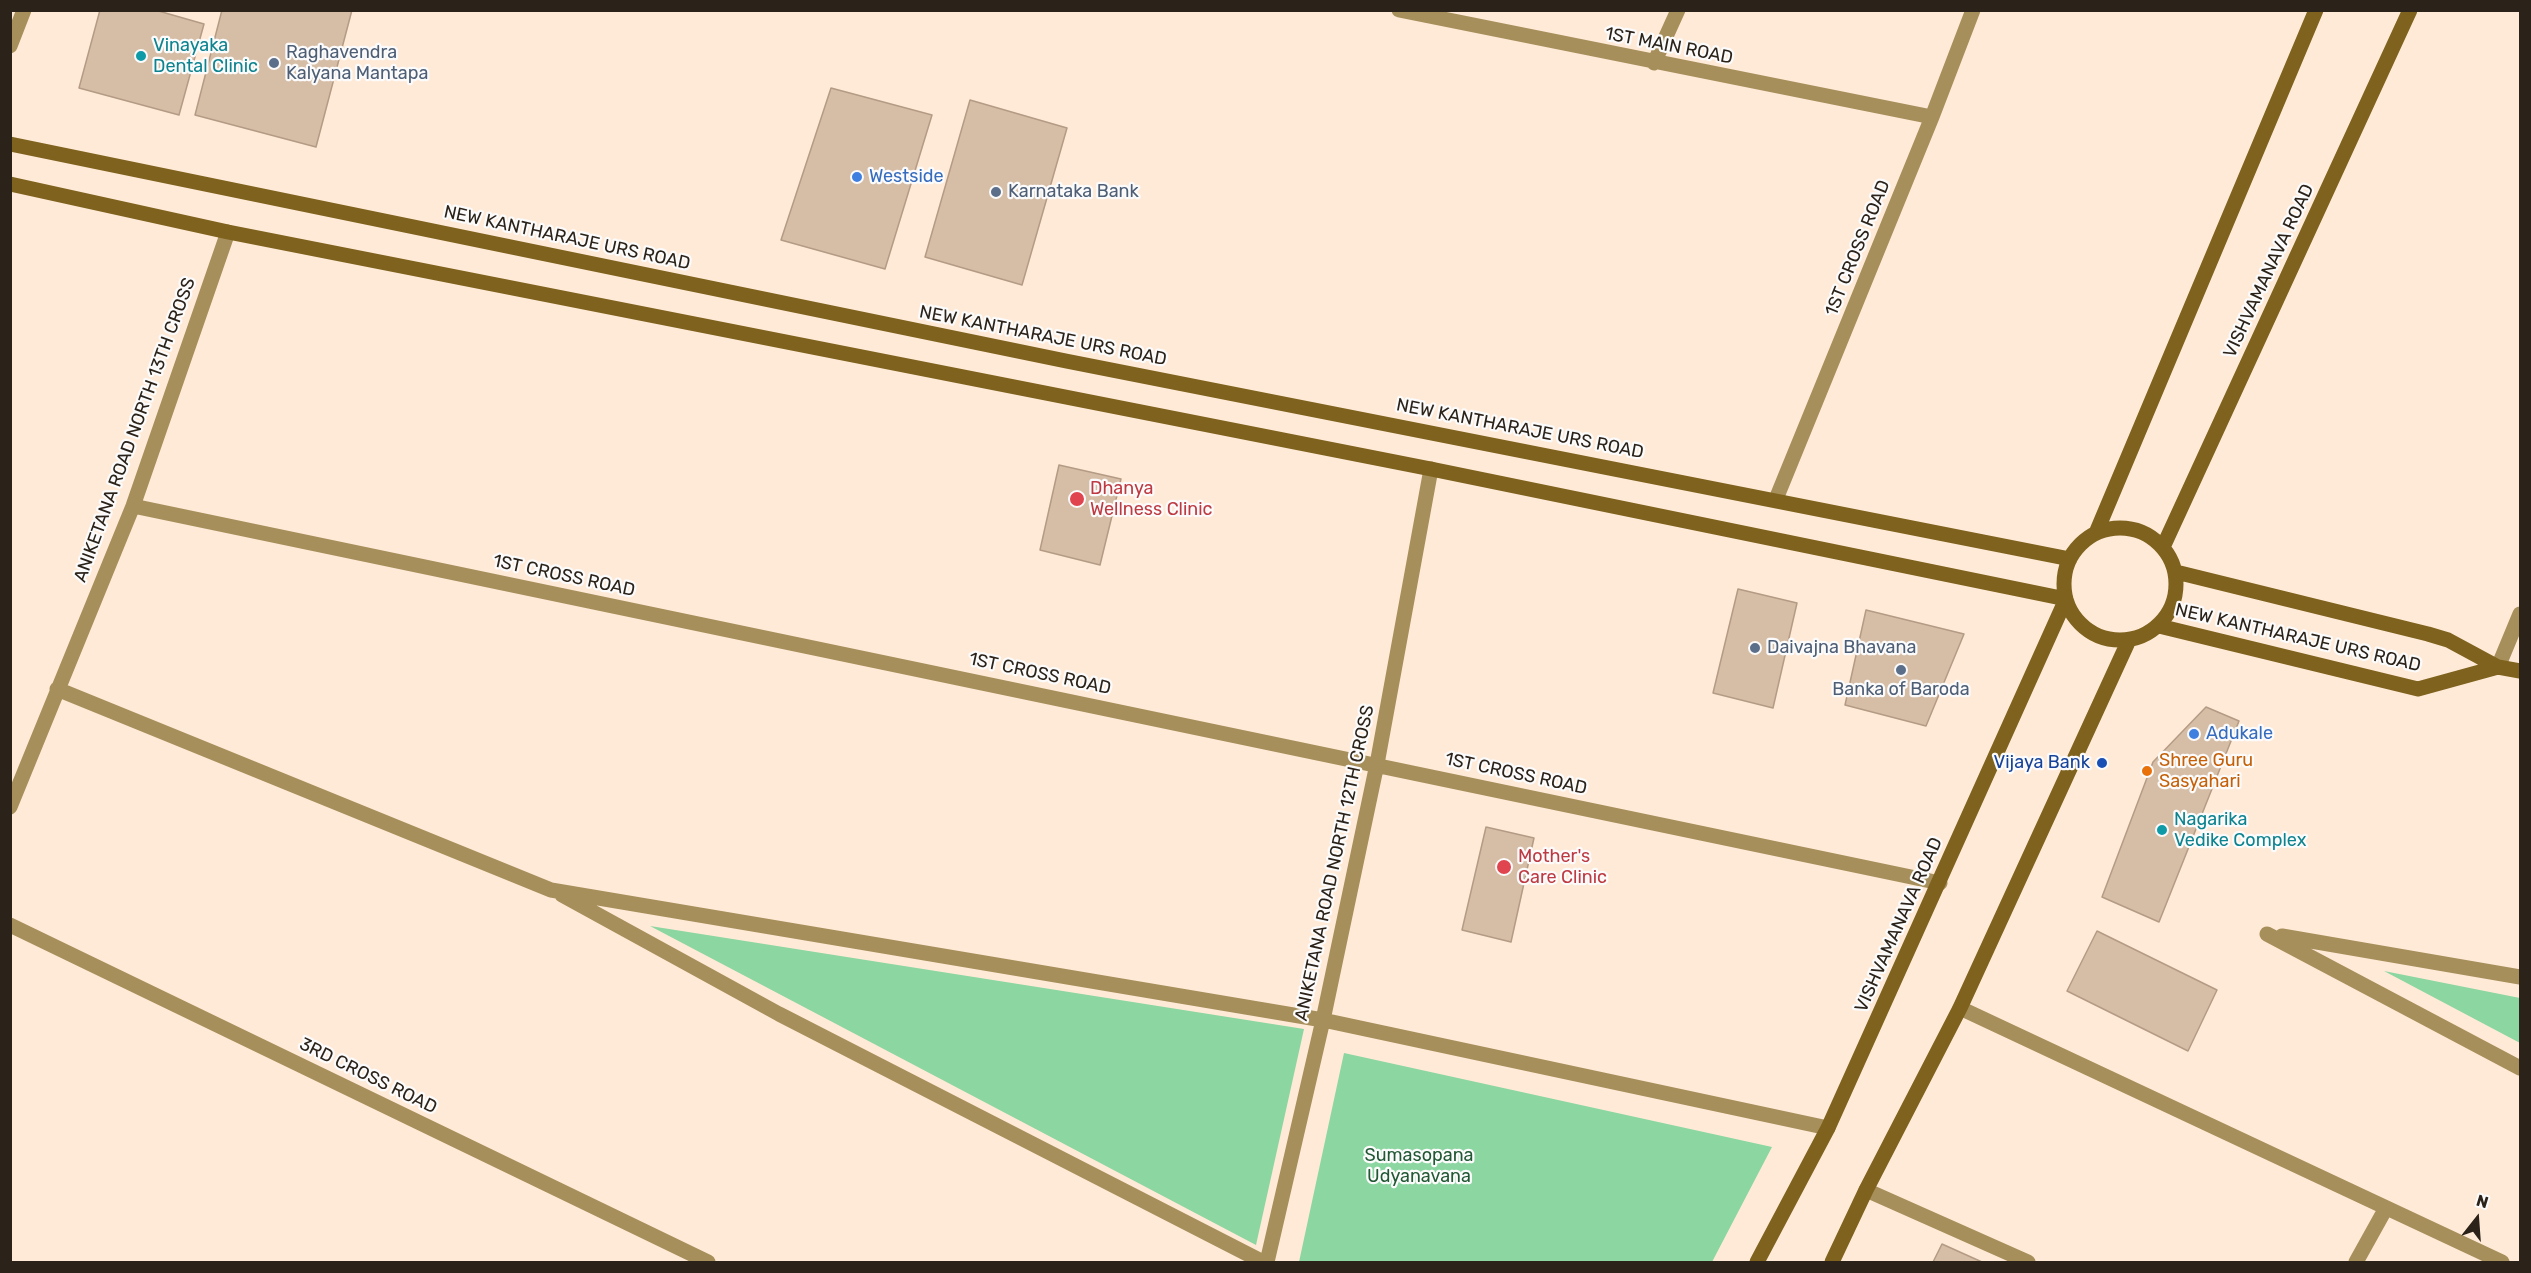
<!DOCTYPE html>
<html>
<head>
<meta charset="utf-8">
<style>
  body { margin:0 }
  #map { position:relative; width:2531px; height:1273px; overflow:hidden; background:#ffead7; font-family:Rubik,sans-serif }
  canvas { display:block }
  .frame { position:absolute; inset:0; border:12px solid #2b2219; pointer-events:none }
  .north { position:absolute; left:2447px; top:1189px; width:60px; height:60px; -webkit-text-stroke:4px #fbfbfb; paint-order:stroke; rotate:17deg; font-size:16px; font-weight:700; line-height:24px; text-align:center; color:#2b2219 }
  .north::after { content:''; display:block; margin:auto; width:21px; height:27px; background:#2b2219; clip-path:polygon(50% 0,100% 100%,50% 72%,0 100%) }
</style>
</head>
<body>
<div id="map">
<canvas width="2531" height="1273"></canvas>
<div class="frame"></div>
<div class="north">N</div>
</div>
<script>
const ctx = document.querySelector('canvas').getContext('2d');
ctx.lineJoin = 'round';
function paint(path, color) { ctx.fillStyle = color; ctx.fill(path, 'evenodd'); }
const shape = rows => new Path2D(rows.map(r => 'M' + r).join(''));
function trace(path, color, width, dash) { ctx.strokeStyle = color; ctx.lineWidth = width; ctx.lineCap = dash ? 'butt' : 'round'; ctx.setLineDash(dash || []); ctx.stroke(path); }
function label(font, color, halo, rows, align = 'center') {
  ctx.font = font + ' Rubik,sans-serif'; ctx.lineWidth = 4.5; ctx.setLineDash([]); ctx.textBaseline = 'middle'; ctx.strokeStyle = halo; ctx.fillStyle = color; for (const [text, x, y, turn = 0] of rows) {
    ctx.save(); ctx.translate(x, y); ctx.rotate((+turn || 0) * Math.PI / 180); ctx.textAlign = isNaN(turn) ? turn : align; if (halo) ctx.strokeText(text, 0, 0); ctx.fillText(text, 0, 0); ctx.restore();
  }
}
paint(shape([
  [650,926,1304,1029,1256,1245],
  [2384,971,2520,998,2520,1043],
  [1344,1053,1772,1147,1712,1262,1299,1262]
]), '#8bd6a1');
const building = shape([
  [100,10,155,10,204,24,179,115,79,88,100,10],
  [222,10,352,10,316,147,195,115,222,10],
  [831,88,932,115,885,269,781,240,831,88],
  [970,100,1067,128,1022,285,925,257,970,100],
  [1059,465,1121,479,1100,565,1040,550,1059,465],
  [1738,589,1797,603,1773,708,1713,693,1738,589],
  [1866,610,1964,634,1926,726,1845,705,1866,610],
  [2206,707,2239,721,2159,922,2102,897,2153,762,2206,707],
  [1486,827,1534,838,1511,942,1462,930,1486,827],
  [2097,931,2217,990,2188,1051,2067,991,2097,931],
  [1942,1244,1982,1262,1933,1262,1942,1244]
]);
paint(building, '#d6bda6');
trace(building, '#b49b85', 1.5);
trace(shape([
  [1399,10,1932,117],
  [10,46,24,10],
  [1654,63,1678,10],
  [1776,499,1932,117,1973,10],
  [133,506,1940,883],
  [2498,667,2520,614],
  [57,689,551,890,1323,1020,1828,1128],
  [10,807,133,506,228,232],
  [562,895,779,1014,1263,1262],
  [10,925,708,1262],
  [2267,934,2520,1068],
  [2282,936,2520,977],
  [1960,1008,2502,1262],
  [1866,1190,2028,1262],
  [1267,1262,1323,1020,1377,764,1431,469],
  [2356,1262,2386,1208]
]), '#a78f5b', 15);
trace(shape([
  [10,144,1066,361,2070,559],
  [10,184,228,232,1431,469,2066,599,1828,1128,1757,1262],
  '2064 584a56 56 0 1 1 112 0a56 56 0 1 1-112 0Z',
  [2096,533,2316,10],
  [2163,547,2410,10],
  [2176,572,2428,634,2448,640,2498,667,2520,671],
  [2159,626,2418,689,2498,667],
  [1832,1262,1866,1190,1960,1008,2129,640]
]), '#7e621d', 15);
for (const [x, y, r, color] of [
  [141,56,6,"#0f9aa8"],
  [274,63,6,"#5c6f8a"],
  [857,177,6,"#3f7fe0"],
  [996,192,6,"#5c6f8a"],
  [1077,499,8,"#e0444e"],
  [1755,648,6,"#5c6f8a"],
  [1901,670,6,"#5c6f8a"],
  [2194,734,6,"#3f7fe0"],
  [2102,763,6,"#1a4fb4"],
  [2147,771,6,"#e8710a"],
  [2162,830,6,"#0f9aa8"],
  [1504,867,8,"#e0444e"]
]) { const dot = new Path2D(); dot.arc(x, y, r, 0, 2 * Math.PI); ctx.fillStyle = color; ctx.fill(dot); trace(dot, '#fbfbfb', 2); }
label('18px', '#0d838f', '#fbfbfb', [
  ["Vinayaka",153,46],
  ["Dental Clinic",153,67],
  ["Nagarika",2174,820],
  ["Vedike Complex",2174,841]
], 'left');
label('18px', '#2b2219', '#fbfbfb', [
  ["1ST MAIN ROAD",1669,46,11],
  ["NEW KANTHARAJE URS ROAD",567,238,12],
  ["1ST CROSS ROAD",1858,248,-68],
  ["VISHVAMANAVA ROAD",2269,271,-65],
  ["NEW KANTHARAJE URS ROAD",1043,336,11],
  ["NEW KANTHARAJE URS ROAD",1520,429,11],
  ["ANIKETANA ROAD NORTH 13TH CROSS",135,430,-70],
  ["1ST CROSS ROAD",564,576,12],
  ["NEW KANTHARAJE URS ROAD",2298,638,13],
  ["1ST CROSS ROAD",1040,674,12],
  ["1ST CROSS ROAD",1516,774,12],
  ["ANIKETANA ROAD NORTH 12TH CROSS",1335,863,-78],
  ["VISHVAMANAVA ROAD",1899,925,-66],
  ["3RD CROSS ROAD",368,1076,26]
]);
label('18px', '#4e5e75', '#fbfbfb', [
  ["Raghavendra",286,53],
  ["Kalyana Mantapa",286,74],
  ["Karnataka Bank",1008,192],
  ["Daivajna Bhavana",1767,648],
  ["Banka of Baroda",1901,690,"center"]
], 'left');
label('18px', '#366cbe', '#fbfbfb', [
  ["Westside",869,177],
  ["Adukale",2206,734]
], 'left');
label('18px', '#be3a42', '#fbfbfb', [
  ["Dhanya",1090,489],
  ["Wellness Clinic",1090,510],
  ["Mother's",1518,857],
  ["Care Clinic",1518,878]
], 'left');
label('18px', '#c56008', '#fbfbfb', [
  ["Shree Guru",2159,761],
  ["Sasyahari",2159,782]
], 'left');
label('18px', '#164399', '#fbfbfb', [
  ["Vijaya Bank",2090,763]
], 'right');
label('18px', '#205834', '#fbfbfb', [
  ["Sumasopana",1419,1156],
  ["Udyanavana",1419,1177]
]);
</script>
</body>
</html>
